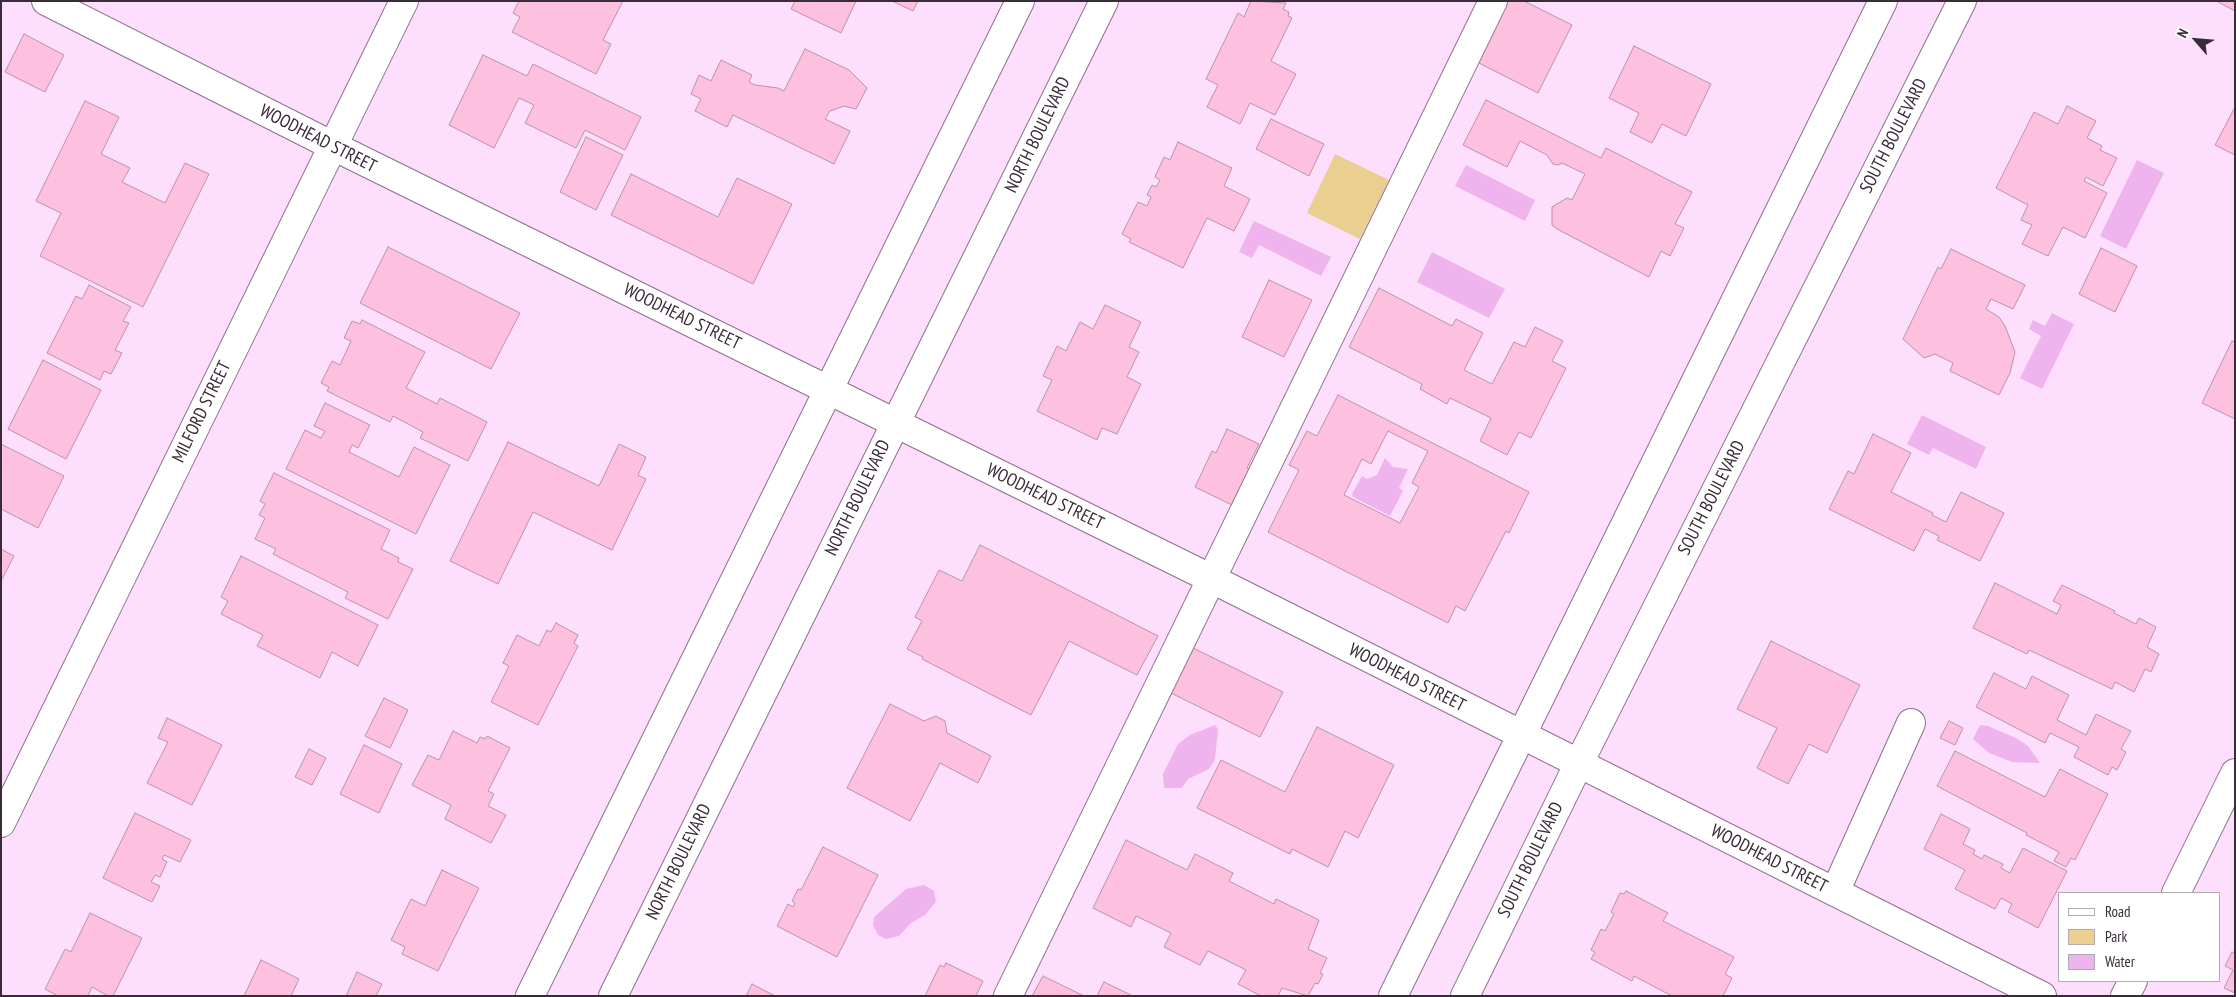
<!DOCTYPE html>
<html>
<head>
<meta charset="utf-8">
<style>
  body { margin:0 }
  #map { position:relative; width:2236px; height:997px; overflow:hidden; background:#fedefd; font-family:"PT Sans Narrow",sans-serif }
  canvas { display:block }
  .frame { position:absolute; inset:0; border:2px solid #382c38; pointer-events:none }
  .legend { position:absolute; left:2058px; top:892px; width:162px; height:90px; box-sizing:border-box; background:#fff; border:1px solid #afabaf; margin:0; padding:6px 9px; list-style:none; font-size:15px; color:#382c38 }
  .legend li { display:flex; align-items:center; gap:10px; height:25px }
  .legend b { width:25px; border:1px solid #afabaf }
  .north { position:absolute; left:2171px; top:15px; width:50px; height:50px; -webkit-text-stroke:4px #fff; paint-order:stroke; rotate:297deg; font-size:14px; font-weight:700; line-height:20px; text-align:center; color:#382c38 }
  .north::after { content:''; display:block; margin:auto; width:18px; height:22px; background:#382c38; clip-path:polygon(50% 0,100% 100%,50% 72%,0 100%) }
</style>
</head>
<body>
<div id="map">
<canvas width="2236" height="997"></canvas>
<div class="frame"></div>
<ul class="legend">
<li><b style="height:6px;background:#fff"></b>Road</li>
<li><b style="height:14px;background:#ebcf90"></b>Park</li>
<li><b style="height:14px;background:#efb4ee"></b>Water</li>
</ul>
<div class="north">N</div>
</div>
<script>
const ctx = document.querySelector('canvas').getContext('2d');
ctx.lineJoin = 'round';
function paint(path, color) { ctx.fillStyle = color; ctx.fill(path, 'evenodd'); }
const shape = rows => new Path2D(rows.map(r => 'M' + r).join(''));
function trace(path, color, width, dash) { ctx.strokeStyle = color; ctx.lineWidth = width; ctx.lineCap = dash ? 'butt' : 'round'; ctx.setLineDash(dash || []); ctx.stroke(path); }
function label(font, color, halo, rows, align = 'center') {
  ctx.font = font + ' "PT Sans Narrow",sans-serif'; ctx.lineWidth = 4.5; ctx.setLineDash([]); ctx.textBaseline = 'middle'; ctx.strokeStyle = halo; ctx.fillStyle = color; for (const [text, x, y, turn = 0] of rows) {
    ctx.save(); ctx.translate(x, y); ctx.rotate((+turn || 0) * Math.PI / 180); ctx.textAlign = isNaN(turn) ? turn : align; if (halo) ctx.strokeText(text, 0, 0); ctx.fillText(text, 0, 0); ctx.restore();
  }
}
paint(shape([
  [1335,154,1389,180,1360,239,1307,213]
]), '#ebcf90');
paint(shape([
  [2137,160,2164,173,2126,249,2100,236],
  [1466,165,1535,200,1525,221,1455,186],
  [1254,221,1331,257,1321,276,1259,245,1252,258,1239,252],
  [1432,252,1505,289,1489,318,1417,282],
  [2052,313,2074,324,2042,389,2020,378,2041,336,2029,329,2033,320,2045,326],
  [1922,415,1986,447,1976,469,1933,448,1929,455,1907,444],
  [1385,458,1393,467,1408,469,1399,488,1403,491,1390,516,1353,497,1352,494,1362,476,1367,479,1377,475],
  [1215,725,1218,729,1215,760,1209,769,1188,779,1182,788,1164,788,1163,774,1178,744,1190,735],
  [1980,725,1988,726,2016,738,2028,746,2040,763,2012,762,1989,753,1973,739],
  [924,885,934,891,936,902,925,915,911,923,899,936,886,939,878,935,873,925,874,917,906,889]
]), '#efb4ee');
const building = shape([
  [519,1,623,1,603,40,611,44,596,74,512,32,520,17,513,13,519,1],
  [795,1,856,1,841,33,791,9,795,1],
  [892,1,918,1,913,11,892,1],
  [1251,1,1286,3,1283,9,1289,12,1288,16,1292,18,1271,61,1296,74,1275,115,1250,103,1240,124,1207,107,1218,85,1206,79,1238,13,1244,17,1251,1],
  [1507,1,1524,1,1572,25,1538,93,1477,62,1507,1],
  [2219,1,2235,1,2235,11,2218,2,2219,1],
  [24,34,64,55,45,92,5,72,24,34],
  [1634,46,1711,84,1686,136,1662,124,1652,143,1630,132,1639,113,1609,98,1634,46],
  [805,49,849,70,867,88,856,109,844,106,830,111,825,119,850,131,834,164,733,115,727,127,695,111,701,99,691,94,699,75,711,81,721,60,752,75,749,82,755,85,778,88,784,91,805,49],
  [483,55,527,76,533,64,641,117,625,150,585,130,576,148,525,123,534,105,519,98,494,148,449,125,483,55],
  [1486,100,1601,158,1606,148,1692,192,1675,224,1684,228,1670,256,1661,251,1649,277,1557,229,1552,225,1552,207,1567,198,1572,200,1585,174,1562,163,1558,165,1553,164,1547,155,1520,141,1507,167,1463,145,1486,100],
  [85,101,119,117,101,154,130,168,122,182,165,203,185,163,209,174,143,307,40,256,61,213,36,201,85,101],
  [2067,106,2096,121,2087,138,2102,146,2100,150,2117,158,2103,186,2086,177,2084,181,2107,193,2085,238,2063,227,2048,256,2022,244,2032,225,2021,220,2028,205,1996,188,2034,112,2058,124,2067,106],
  [2235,107,2235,155,2215,145,2235,107],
  [1271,119,1324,144,1309,176,1256,149,1271,119],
  [586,137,623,155,596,210,560,192,586,137],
  [1178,142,1232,168,1224,186,1250,199,1234,231,1207,218,1183,268,1129,242,1131,239,1122,234,1138,202,1147,206,1151,197,1147,195,1152,185,1156,187,1160,180,1155,177,1164,157,1170,160,1178,142],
  [631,174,718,217,737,178,792,204,753,284,611,215,631,174],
  [388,247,520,313,491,369,360,303,388,247],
  [2101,248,2137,266,2115,312,2079,294,2101,248],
  [1951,249,2025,285,2013,309,1991,299,1986,309,1999,317,2005,326,2015,352,2010,373,1999,395,1950,371,1953,363,1935,354,1924,358,1903,339,1938,267,1941,269,1951,249],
  [1269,280,1312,300,1284,357,1242,337,1269,280],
  [89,285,131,307,123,321,129,323,115,350,122,353,111,374,104,371,100,380,47,353,76,296,82,299,89,285],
  [1379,288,1452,326,1456,319,1483,333,1464,370,1492,384,1514,342,1525,347,1535,327,1563,341,1552,361,1566,368,1531,438,1519,432,1507,455,1480,441,1491,418,1450,398,1447,404,1420,389,1422,384,1349,347,1379,288],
  [1105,305,1141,322,1129,347,1139,352,1127,377,1141,384,1117,434,1102,428,1097,440,1037,411,1052,380,1043,376,1057,346,1066,351,1080,322,1093,329,1105,305],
  [362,320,425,352,406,388,437,404,440,398,487,422,468,461,420,438,423,432,393,416,390,422,327,391,329,387,321,383,332,361,340,365,351,341,344,338,352,321,360,324,362,320],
  [2232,341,2235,342,2235,419,2202,403,2232,341],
  [43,360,101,390,66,459,8,429,43,360],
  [1338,395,1529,492,1509,533,1506,531,1465,611,1456,606,1448,623,1268,532,1299,470,1289,465,1307,431,1317,436,1338,395],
  [1388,431,1428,451,1412,483,1419,487,1400,523,1344,495,1362,459,1371,464,1388,431],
  [325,403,370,425,358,448,352,445,349,452,399,477,414,447,450,465,416,534,286,469,305,430,321,438,325,431,314,426,325,403],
  [1227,429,1259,444,1247,468,1252,471,1234,506,1195,487,1212,451,1216,453,1227,429],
  [1873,434,1911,453,1891,492,1933,513,1932,515,1946,522,1961,492,2004,513,1980,561,1937,540,1939,536,1925,529,1914,551,1829,509,1848,471,1854,474,1873,434],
  [508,442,599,486,619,444,646,457,638,475,646,479,612,550,533,512,498,584,450,561,508,442],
  [1,444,64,476,38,528,1,509,1,444],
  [274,473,390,530,381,549,399,558,398,562,413,569,388,619,345,598,348,592,273,554,276,549,255,539,265,518,259,515,265,504,260,501,274,473],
  [980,545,1158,636,1137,675,1069,641,1031,715,922,659,923,657,907,649,922,621,915,617,939,570,962,581,980,545],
  [1,549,14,556,1,581,1,549],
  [241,556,378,625,358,666,332,652,320,678,257,646,263,635,221,614,228,601,221,597,241,556],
  [1995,583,2057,614,2061,605,2053,601,2062,585,2115,611,2114,613,2136,624,2139,618,2156,627,2147,647,2159,654,2151,672,2145,669,2134,692,2115,682,2112,689,2029,650,2027,654,1973,628,1995,583],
  [556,623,578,635,574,643,578,646,538,725,491,702,509,666,503,663,517,635,539,646,547,630,551,632,556,623],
  [1771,641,1860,685,1827,753,1809,744,1788,784,1757,768,1777,728,1737,709,1771,641],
  [1193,648,1283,692,1260,737,1171,693,1193,648],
  [1994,673,2026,689,2032,676,2069,695,2057,720,2086,735,2096,714,2131,731,2121,749,2126,752,2117,770,2112,767,2108,775,2074,757,2079,747,2050,733,2045,743,1976,707,1994,673],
  [384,698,408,710,390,748,365,736,384,698],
  [890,704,924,721,936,716,945,721,947,733,991,756,978,783,940,763,910,821,847,788,890,704],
  [167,718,222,745,192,805,147,783,168,742,158,738,167,718],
  [1949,721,1963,728,1955,745,1940,738,1949,721],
  [1317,727,1394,765,1358,838,1345,831,1328,867,1292,849,1290,854,1197,808,1221,760,1285,792,1317,727],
  [453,731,477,743,480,737,485,739,487,736,510,748,488,791,494,794,488,806,506,815,491,843,445,819,451,805,412,785,428,755,439,760,453,731],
  [364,745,402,764,379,813,340,794,364,745],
  [309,749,326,758,312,785,295,777,309,749],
  [1955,751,2045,797,2060,769,2108,794,2075,860,2071,858,2066,867,2054,861,2059,852,2026,835,2027,833,1937,786,1955,751],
  [135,813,191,840,180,862,164,855,162,859,167,862,160,877,155,875,151,882,160,886,152,902,103,878,135,813],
  [1941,814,1970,829,1963,844,1975,850,1973,854,1982,859,1984,855,2003,864,2001,868,2010,873,2023,848,2067,871,2038,928,2008,912,2012,904,2001,898,1995,909,1955,889,1965,870,1924,849,1941,814],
  [1126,840,1187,870,1195,854,1233,873,1229,881,1274,904,1276,899,1319,920,1308,949,1327,958,1320,973,1323,974,1318,984,1315,983,1308,996,1282,988,1278,996,1261,996,1238,984,1246,970,1208,951,1200,965,1164,947,1171,933,1136,916,1131,927,1093,908,1126,840],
  [823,847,878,875,837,957,777,926,788,904,793,907,795,903,792,901,798,889,801,890,823,847],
  [442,870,479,888,438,971,402,954,405,947,391,940,411,899,425,906,442,870],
  [1626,891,1668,913,1663,921,1734,957,1725,974,1732,978,1723,996,1672,996,1634,976,1632,981,1591,959,1595,952,1591,950,1601,929,1605,931,1614,914,1611,912,1620,893,1624,894,1626,891],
  [90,913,142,938,113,996,108,996,92,987,88,996,58,996,45,989,65,949,71,952,90,913],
  [2232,952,2235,954,2235,993,2224,988,2233,970,2225,966,2232,952],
  [261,960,299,979,291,996,244,996,261,960],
  [946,963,983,981,976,996,925,996,940,965,944,967,946,963],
  [357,972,382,984,376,996,346,996,357,972],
  [1043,976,1084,996,1032,996,1043,976],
  [1104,982,1131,995,1131,996,1097,996,1104,982],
  [752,984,775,996,746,996,752,984]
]);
paint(building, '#fdc0df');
trace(building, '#b993a6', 1);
const minor = shape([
  [46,1,333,146,1212,579,2042,996],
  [1,823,404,1],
  [1835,892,1911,723],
  [530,996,1020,1],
  [613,996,1104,1],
  [1008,996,1493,1],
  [1393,996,1883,1],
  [1465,996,1578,765,1962,1]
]);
const major = shape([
  [2176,893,2235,773],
  [2125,996,2133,981]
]);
trace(minor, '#8c708b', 30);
trace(major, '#8c708b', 30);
trace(minor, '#fff', 28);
trace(major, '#fff', 28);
label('18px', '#382c38', '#fff', [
  ["NORTH BOULEVARD",1038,135,-64],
  ["SOUTH BOULEVARD",1894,136,-63],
  ["WOODHEAD STREET",318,139,27],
  ["WOODHEAD STREET",682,317,26],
  ["MILFORD STREET",202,412,-64],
  ["WOODHEAD STREET",1045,497,26],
  ["NORTH BOULEVARD",858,498,-64],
  ["SOUTH BOULEVARD",1712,498,-63],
  ["WOODHEAD STREET",1407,678,27],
  ["WOODHEAD STREET",1769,859,27],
  ["SOUTH BOULEVARD",1531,860,-64],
  ["NORTH BOULEVARD",679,862,-64]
]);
</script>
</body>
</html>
